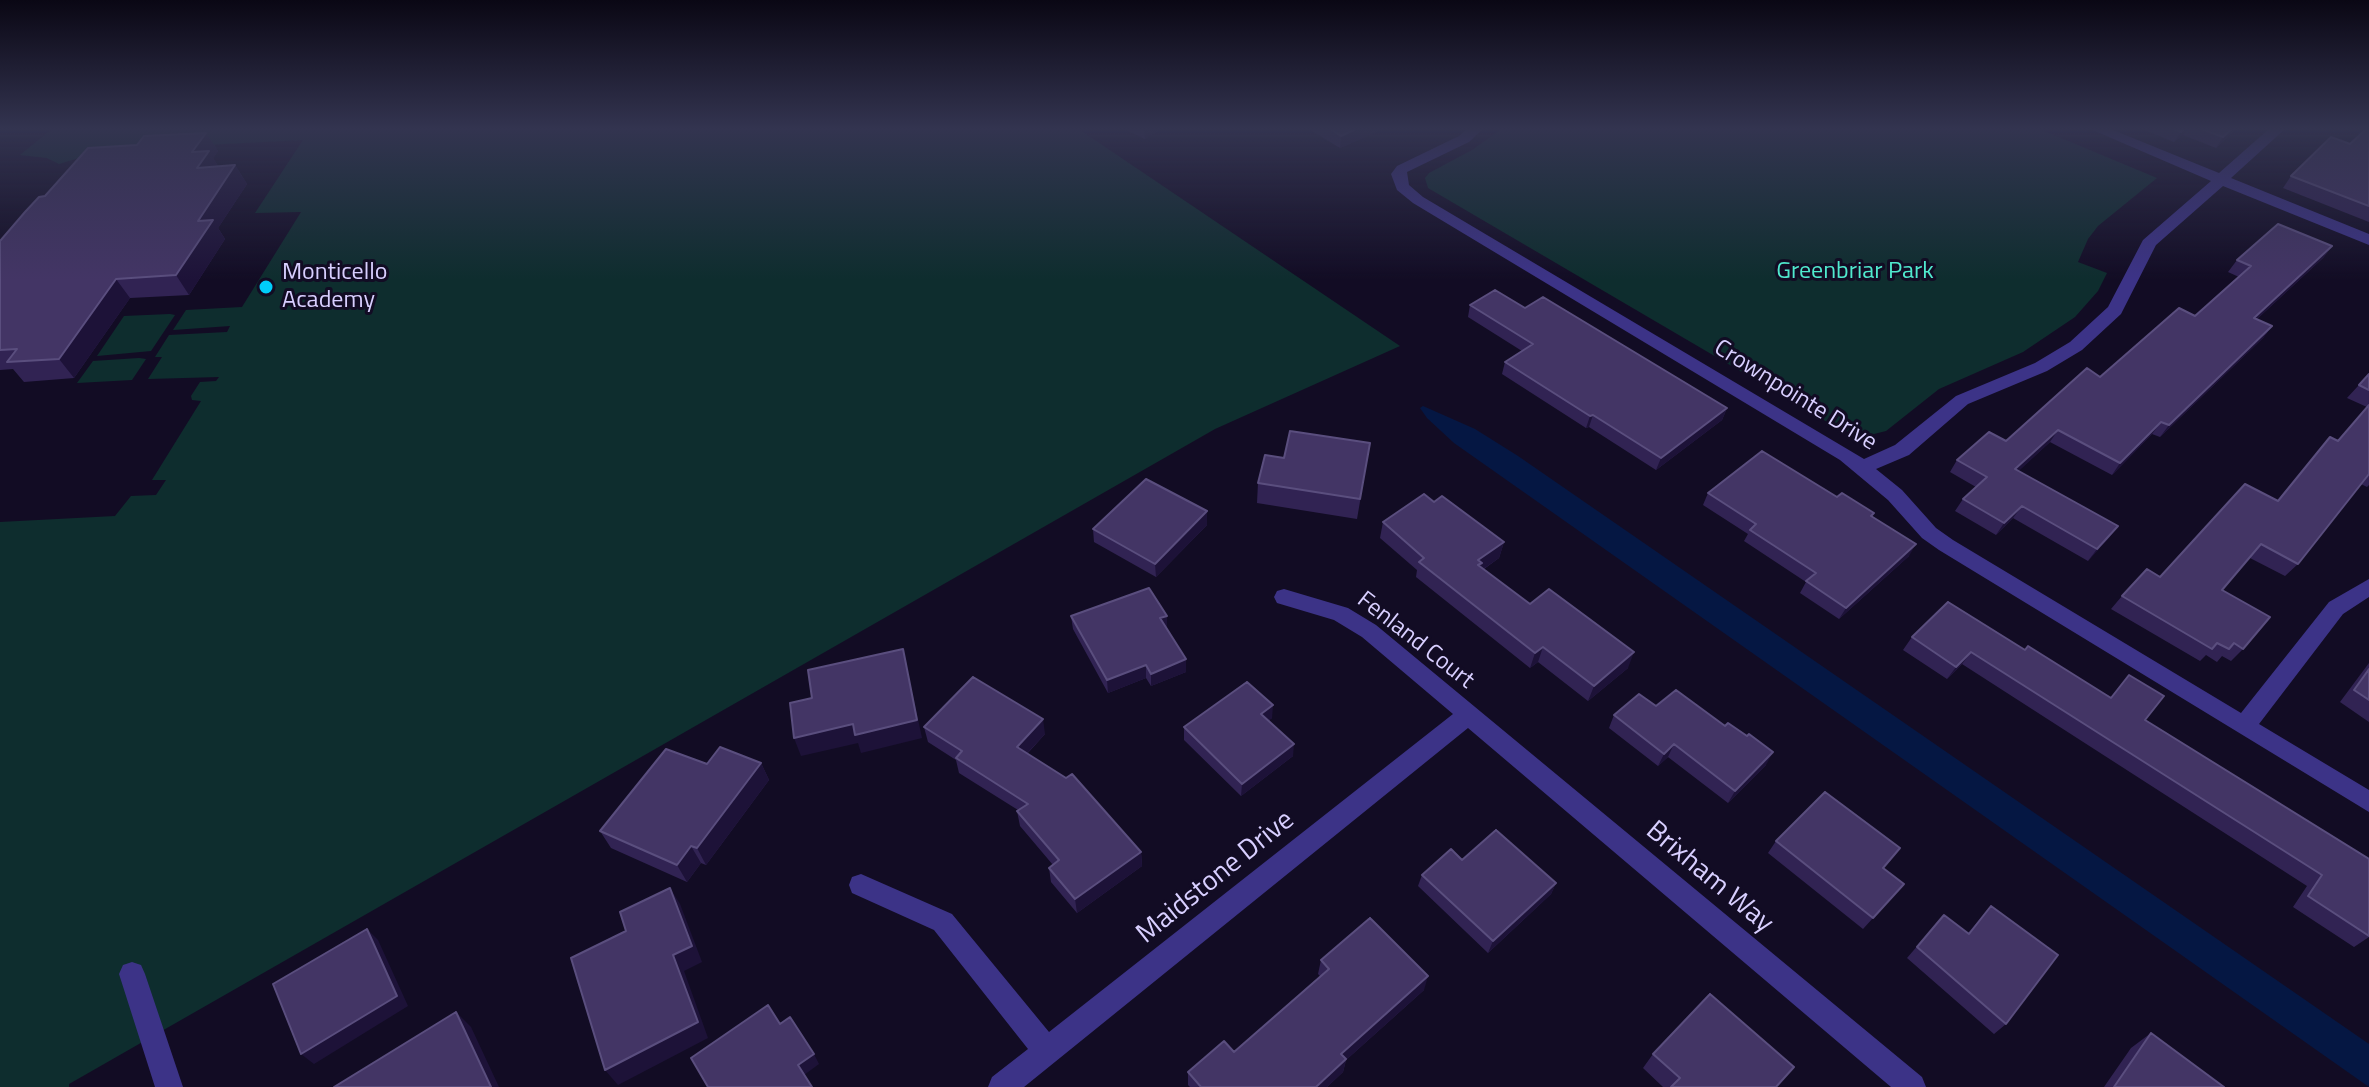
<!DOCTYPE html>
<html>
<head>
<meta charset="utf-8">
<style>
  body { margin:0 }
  canvas { display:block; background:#120c24 }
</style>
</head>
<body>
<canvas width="2369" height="1087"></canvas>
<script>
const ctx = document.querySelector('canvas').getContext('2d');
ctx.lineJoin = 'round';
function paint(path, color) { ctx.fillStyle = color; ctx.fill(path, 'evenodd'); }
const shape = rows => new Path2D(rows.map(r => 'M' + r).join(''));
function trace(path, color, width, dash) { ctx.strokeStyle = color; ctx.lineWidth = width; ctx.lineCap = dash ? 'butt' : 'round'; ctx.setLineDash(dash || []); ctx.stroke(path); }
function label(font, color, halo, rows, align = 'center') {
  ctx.font = font + ' "Titillium Web",sans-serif'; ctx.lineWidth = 6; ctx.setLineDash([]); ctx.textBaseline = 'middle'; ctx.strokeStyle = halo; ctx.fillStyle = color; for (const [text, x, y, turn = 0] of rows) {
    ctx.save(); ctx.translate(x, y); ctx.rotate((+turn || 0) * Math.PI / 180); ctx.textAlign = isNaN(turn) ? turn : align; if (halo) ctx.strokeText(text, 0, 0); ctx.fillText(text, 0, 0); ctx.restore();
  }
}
paint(shape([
  [53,128,1077,128,1400,346,1215,429,69,1084,69,1087,0,1087,0,522,115,516,131,496,156,495,166,480,152,480,201,401,192,400,191,396,200,382,216,381,219,377,148,379,162,357,155,357,169,335,227,332,230,326,173,330,186,310,242,307,301,212,255,213,303,140,106,150,59,164,47,158,20,155],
  [1503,128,2037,128,2157,178,2098,226,2088,239,2078,262,2107,273,2098,291,2075,317,2023,352,1939,389,1886,431,1866,436,1854,435,1834,426,1428,188,1425,178,1429,173,1472,150],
  [170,314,175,315,151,351,97,356,124,316],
  [139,358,146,359,132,380,77,383,93,361]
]), '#0e2d2e');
paint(shape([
  [1423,406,1475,429,1518,456,2369,1044,2369,1087,1454,443,1427,418,1420,408]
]), '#051743');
paint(shape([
  [1468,128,1484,128,1469,142,1407,172,1409,185,1423,197,1864,459,1895,445,1956,396,2035,363,2070,342,2108,307,2143,240,2211,181,2088,128,2108,128,2219,173,2270,128,2286,128,2231,178,2369,234,2369,245,2223,186,2156,245,2121,314,2082,350,2047,371,1968,404,1909,455,1876,469,1902,490,1936,528,1953,540,2241,713,2329,602,2369,579,2369,597,2343,614,2259,724,2369,790,2369,812,1939,550,1922,538,1888,500,1840,460,1413,203,1397,190,1391,174,1397,166,1459,136,1468,128],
  [1284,589,1348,608,1376,625,1922,1077,1926,1087,1891,1087,1468,728,1024,1087,988,1087,992,1077,1028,1049,934,930,852,893,849,885,852,877,861,874,952,914,1049,1032,1453,714,1362,637,1334,620,1277,603,1274,597,1277,591,1284,589],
  [132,962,141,965,145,974,183,1087,155,1087,119,974,123,965,132,962]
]), '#3c3387');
paint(shape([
  [1121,128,1162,128,1145,139],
  [1307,128,1385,128,1340,148],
  [2139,128,2237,128,2216,148,2183,135,2174,142],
  [2369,128,2369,222,2283,188,2291,176,2350,144],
  [206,133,218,151,213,158,218,166,235,165,247,184,218,228,225,239,189,295,130,298,74,378,24,382,13,369,0,370,0,241,45,196,137,145],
  [2332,246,2323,258,2257,319,2272,326,2263,338,2160,437,2152,434,2112,475,2050,442,2018,471,2118,526,2088,561,2013,518,1996,535,1955,511,1963,499,1976,487,1950,472,1957,460,2006,441,2100,377,2195,316,2239,277,2228,272,2237,260],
  [1470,305,1525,308,1727,408,1722,420,1656,470,1589,427,1586,428,1502,374,1505,362,1522,351,1468,317],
  [2369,374,2369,485,2367,487,2361,484,2298,564,2285,576,2250,558,2222,590,2243,649,2231,661,2222,656,2217,662,2206,655,2200,661,2111,609,2122,596,2160,577,2277,501,2330,437,2338,441,2367,407,2347,398],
  [1370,443,1357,519,1257,503,1258,483,1284,458],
  [1708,493,1837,497,1874,513,1872,517,1909,556,1839,619,1800,593,1806,582,1744,541,1748,534,1703,505],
  [1434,502,1504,542,1499,558,1484,569,1530,604,1628,668,1588,701,1538,662,1530,668,1416,577,1417,570,1380,538,1383,522],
  [1207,511,1207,525,1156,577,1094,542,1093,529],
  [1071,616,1167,616,1167,629,1186,659,1186,672,1151,686,1146,678,1108,693,1073,629],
  [1912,637,2025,650,2111,697,2129,675,2145,720,2369,859,2369,937,2354,947,2293,907,2307,886,1962,664,1947,679,1903,650],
  [2369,663,2369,722,2340,702],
  [1656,706,1766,765,1728,803,1668,757,1658,766,1609,728,1614,715],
  [1272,718,1269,720,1293,756,1241,796,1184,740,1184,727],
  [924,727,1045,734,1027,754,1141,852,1142,866,1077,913,1051,882,1049,868,1053,865,1020,826,1017,811,1018,810,959,773,956,760,928,742],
  [761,763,769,780,706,865,701,863,687,882,611,848,600,831,707,764],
  [1776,841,1891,860,1883,868,1904,884,1863,929,1768,853],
  [1462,860,1556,883,1551,894,1488,953,1418,886,1422,875],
  [1991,906,2006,1024,1994,1034,1907,958,1944,915,1968,933],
  [1321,960,1424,990,1346,1060,1343,1072,1327,1087,1190,1087,1188,1085,1188,1072,1234,1052,1321,977,1318,974],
  [2151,1033,2224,1087,2104,1087,2131,1048],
  [1653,1054,1776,1087,1663,1087,1643,1068]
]), '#312353');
paint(shape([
  [1144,128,1162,128,1145,139],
  [1358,128,1385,128,1340,148,1341,136],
  [2185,128,2188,128,2183,135,2174,142,2181,132],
  [2233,128,2237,128,2216,148,2223,137],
  [206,133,218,151,213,158,220,169,197,168,192,152],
  [235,165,247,184,218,228,225,239,189,295,176,275,198,221],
  [2332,246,2323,258,2245,330,2254,318],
  [116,279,130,298,74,378,59,359],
  [2272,326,2263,338,2160,437,2169,425],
  [1727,408,1722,420,1656,470,1661,458],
  [1593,415,1589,427,1586,428,1590,416],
  [2161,422,2152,434,2112,475,2120,463],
  [2058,430,2050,442,2007,482,2015,469],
  [2022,506,2013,518,1996,535,2004,523],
  [1207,511,1207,525,1156,577,1155,564],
  [2118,526,2109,538,2088,561,2097,549],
  [1504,542,1499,558,1479,572,1478,560],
  [1916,544,1909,556,1839,619,1846,608],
  [1167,616,1167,629,1160,618],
  [1543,647,1538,662,1530,668,1535,653],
  [903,649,922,738,861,753,858,743,801,756,794,738],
  [1634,652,1628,668,1588,701,1594,686],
  [1971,652,1962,664,1947,679,1956,667],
  [1186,659,1186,672,1151,686,1151,674],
  [1146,665,1146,678,1108,693,1107,680],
  [1273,705,1272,718,1260,726,1261,714],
  [1043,719,1045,734,1019,762,1017,747],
  [1294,744,1293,756,1241,796,1242,784],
  [1674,744,1668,757,1658,766,1664,754],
  [1773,752,1766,765,1728,803,1735,791],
  [761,763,769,780,706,865,697,848],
  [691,846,701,863,687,882,677,865],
  [1141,852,1142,866,1077,913,1075,899],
  [1556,883,1551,894,1488,953,1493,941],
  [670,888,680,904,702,962,684,971,708,1038,618,1085,605,1070,673,955],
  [367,929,378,940,408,1006,314,1064,301,1054],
  [1428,976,1424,990,1346,1060,1343,1072,1327,1087,1316,1087,1341,1054],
  [456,1012,471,1027,499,1087,491,1087],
  [814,1054,819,1064,804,1075,798,1065]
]), '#1d1238');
const building = shape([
  [1329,128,1358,128,1341,136,1329,128],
  [2172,128,2185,128,2181,132,2172,128],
  [2199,128,2233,128,2223,137,2199,128],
  [2367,128,2369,128,2369,206,2291,176,2331,137,2350,144,2367,128],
  [206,133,192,152,209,151,197,168,235,165,198,221,213,220,176,275,116,279,59,359,7,362,17,349,0,350,0,241,25,212,39,197,45,196,88,148,137,145,144,136,206,133],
  [2278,224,2332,246,2254,318,2272,326,2169,425,2161,422,2120,463,2058,430,2015,469,2118,526,2097,549,2022,506,2004,523,1963,499,1987,477,1957,460,1989,432,2006,441,2087,368,2100,377,2179,308,2195,316,2251,266,2237,260,2278,224],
  [1495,290,1525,308,1543,297,1727,408,1661,458,1593,415,1590,416,1505,362,1533,344,1470,305,1495,290],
  [2369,374,2369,390,2359,385,2369,374],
  [2369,405,2369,474,2298,564,2261,544,2222,590,2270,617,2243,649,2234,643,2229,649,2217,643,2212,649,2122,596,2147,569,2160,577,2245,484,2278,501,2330,437,2338,441,2369,405],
  [1290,431,1370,443,1360,499,1258,483,1265,455,1284,458,1290,431],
  [1762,451,1837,497,1842,493,1874,513,1871,516,1916,544,1846,608,1806,581,1816,573,1750,530,1756,524,1708,493,1762,451],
  [1146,479,1207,511,1155,564,1093,529,1146,479],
  [1424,494,1434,502,1442,496,1504,542,1478,560,1482,563,1478,565,1530,604,1549,589,1634,652,1594,686,1543,647,1535,653,1419,562,1424,558,1383,522,1424,494],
  [1149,588,1167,616,1160,618,1186,659,1151,674,1146,665,1107,680,1071,616,1149,588],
  [1948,602,2025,650,2028,646,2111,698,2129,675,2164,696,2145,720,2369,859,2369,936,2308,896,2322,875,1971,652,1956,667,1912,637,1948,602],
  [903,649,917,720,855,735,853,724,794,738,790,703,812,698,808,670,903,649],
  [2369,669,2369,700,2354,690,2369,669],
  [973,677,1043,719,1017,747,1066,778,1072,774,1141,852,1075,899,1049,868,1059,860,1017,811,1028,804,956,758,962,751,924,727,973,677],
  [1247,682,1273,705,1261,714,1294,744,1242,784,1184,727,1247,682],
  [1676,690,1725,726,1728,723,1747,736,1749,734,1773,752,1735,791,1674,744,1664,754,1614,715,1639,694,1656,706,1676,690],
  [720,747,761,763,697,848,691,846,677,865,600,831,666,749,707,764,720,747],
  [1825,792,1900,848,1883,868,1904,884,1873,918,1776,841,1825,792],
  [1496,830,1556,883,1493,941,1422,875,1451,849,1462,860,1496,830],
  [670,888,692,946,673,955,698,1022,605,1070,571,958,626,931,620,912,670,888],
  [1991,906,2058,955,2006,1024,1917,947,1944,915,1969,934,1991,906],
  [1370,918,1428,976,1341,1054,1346,1059,1316,1087,1201,1087,1188,1072,1224,1041,1234,1052,1329,969,1321,960,1370,918],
  [367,929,397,996,301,1054,273,984,367,929],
  [1710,994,1794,1067,1776,1087,1671,1087,1680,1078,1653,1054,1710,994],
  [768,1005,780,1024,790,1017,814,1054,798,1065,812,1087,708,1087,691,1058,768,1005],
  [456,1012,491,1087,334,1087,456,1012],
  [2151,1033,2224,1087,2114,1087,2151,1033]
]);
paint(building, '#433565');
trace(building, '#5a4e7e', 2);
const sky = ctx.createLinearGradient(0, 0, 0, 280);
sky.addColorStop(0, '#0a0714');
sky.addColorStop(0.46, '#333450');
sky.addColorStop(1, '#33345000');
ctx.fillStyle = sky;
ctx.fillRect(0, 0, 2369, 280);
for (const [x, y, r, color] of [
  [266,287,8,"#00cefa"]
]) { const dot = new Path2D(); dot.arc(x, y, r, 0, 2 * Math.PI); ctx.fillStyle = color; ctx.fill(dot); trace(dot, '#120c24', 3); }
label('24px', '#50e9ce', '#120c24', [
  ["Greenbriar Park",1855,272]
]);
label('24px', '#d8cfff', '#120c24', [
  ["Monticello",282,273],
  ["Academy",282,301]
], 'left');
label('24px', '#d8cfff', '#120c24', [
  ["Crownpointe Drive",1795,396,32],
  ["Fenland Court",1415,641,38]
]);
label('28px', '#d8cfff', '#120c24', [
  ["Maidstone Drive",1216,878,-39],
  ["Brixham Way",1709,878,40]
]);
</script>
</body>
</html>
